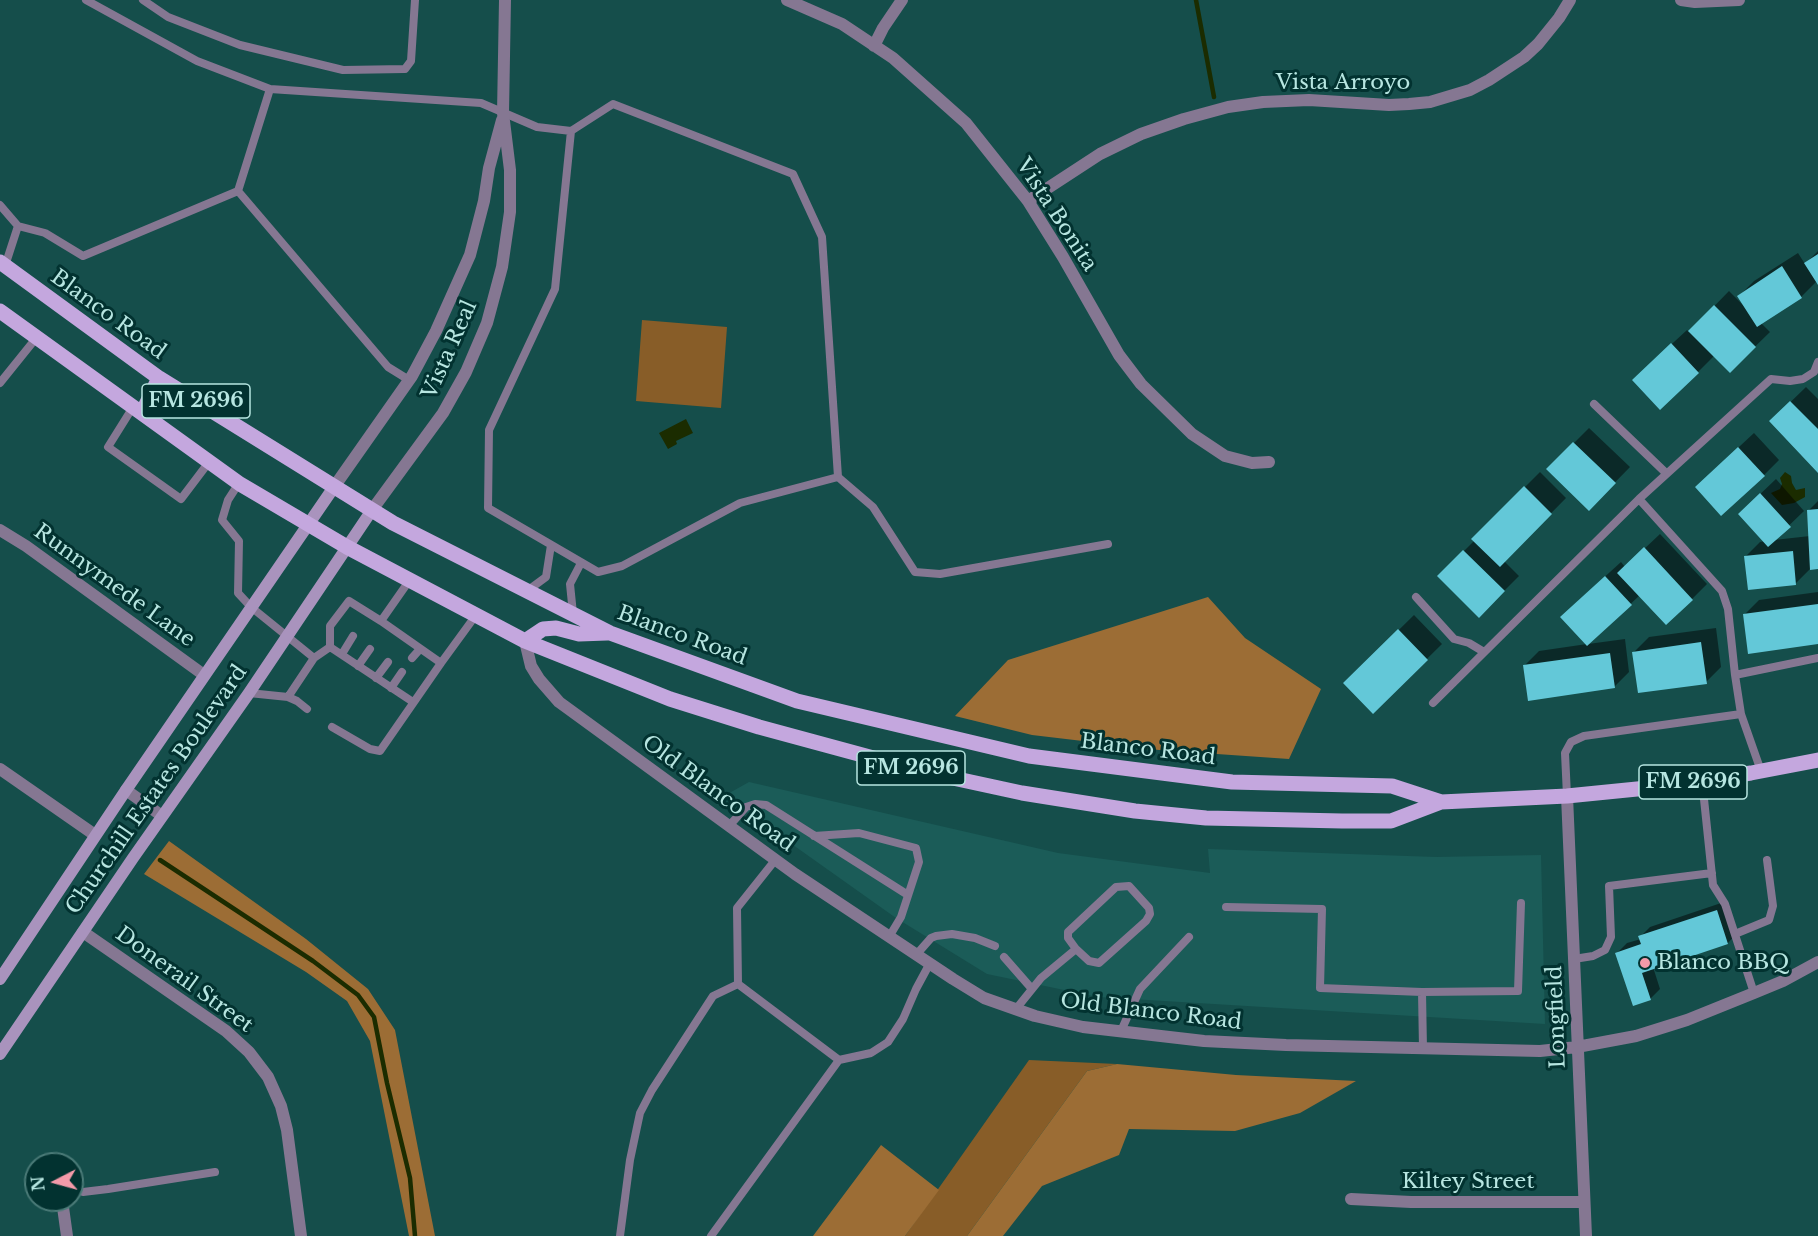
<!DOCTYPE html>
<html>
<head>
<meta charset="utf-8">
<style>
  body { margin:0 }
  #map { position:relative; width:1818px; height:1236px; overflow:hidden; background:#154e4b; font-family:"Libre Baskerville",serif }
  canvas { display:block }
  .north { position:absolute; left:24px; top:1152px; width:60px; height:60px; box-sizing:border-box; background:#023230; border:2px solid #4a7a77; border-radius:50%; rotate:264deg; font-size:16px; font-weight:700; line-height:24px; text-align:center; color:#b7e6e1 }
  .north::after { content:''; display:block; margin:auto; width:21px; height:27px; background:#f39aa9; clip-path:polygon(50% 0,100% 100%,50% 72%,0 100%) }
</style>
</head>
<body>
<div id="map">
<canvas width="1818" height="1236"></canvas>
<div class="north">N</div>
</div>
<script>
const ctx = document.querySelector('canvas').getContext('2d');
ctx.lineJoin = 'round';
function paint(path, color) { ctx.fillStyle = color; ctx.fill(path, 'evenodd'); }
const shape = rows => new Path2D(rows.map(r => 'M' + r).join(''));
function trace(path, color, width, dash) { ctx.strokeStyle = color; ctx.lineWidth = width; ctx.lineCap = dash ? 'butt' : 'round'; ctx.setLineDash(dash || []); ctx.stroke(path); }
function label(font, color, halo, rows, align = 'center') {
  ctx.font = font + ' "Libre Baskerville",serif'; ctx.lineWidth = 6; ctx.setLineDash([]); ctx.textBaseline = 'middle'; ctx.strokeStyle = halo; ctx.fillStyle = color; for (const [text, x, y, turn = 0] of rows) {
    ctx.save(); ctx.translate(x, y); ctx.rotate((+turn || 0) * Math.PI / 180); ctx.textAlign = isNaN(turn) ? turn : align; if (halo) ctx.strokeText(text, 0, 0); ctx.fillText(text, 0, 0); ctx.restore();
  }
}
paint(shape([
  [749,782,1058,853,1210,873,1208,849,1436,857,1541,855,1545,1024,1098,997,987,974,896,918,724,796]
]), '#1b5c58');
paint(shape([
  [642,320,727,327,721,408,636,401],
  [1029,1060,1117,1064,1087,1071,967,1236,905,1236]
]), '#885d28');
paint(shape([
  [1208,597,1245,638,1321,689,1289,759,1159,750,1032,735,955,716,1008,660],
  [169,841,306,939,368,989,395,1030,435,1236,409,1236,370,1041,347,1001,306,972,144,874],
  [1117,1064,1236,1075,1356,1081,1300,1113,1235,1131,1129,1129,1119,1155,1042,1186,1003,1236,967,1236,1087,1071],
  [881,1145,939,1190,905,1236,813,1236]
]), '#9c6d35');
paint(shape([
  [686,419,693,433,676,441,677,444,668,449,659,433],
  [1785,472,1791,476,1792,483,1796,490,1805,488,1805,497,1794,503,1782,505,1771,493,1780,489,1782,484,1780,478]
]), '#1b2c00');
paint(shape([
  [1818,251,1818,282,1817,281,1801,297,1761,323,1770,332,1730,371,1714,356,1698,372,1649,365,1687,330,1689,332,1729,291,1743,305,1739,296,1754,281,1798,253,1805,264],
  [1806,387,1818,399,1818,471,1771,421],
  [1589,428,1630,467,1589,509,1548,469],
  [1754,433,1779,460,1764,475,1712,472],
  [1540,472,1566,498,1504,561,1519,576,1479,616,1439,576,1475,540,1473,539],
  [1776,479,1804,511,1774,540,1810,536,1808,511,1818,501,1818,568,1811,568,1796,583,1745,557,1760,542,1765,541,1755,499],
  [1660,534,1707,584,1692,599,1640,595,1588,644,1625,639,1629,672,1614,687,1524,666,1539,651,1587,644,1577,602,1621,562,1625,567],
  [1818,592,1818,642,1744,615,1759,600],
  [1414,615,1442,644,1373,712,1345,683],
  [1716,628,1721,667,1706,682,1634,652,1649,637],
  [1727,901,1737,933,1728,943,1653,967,1660,989,1650,999,1617,953,1627,943,1641,939,1640,937,1650,927]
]), '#0007');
trace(shape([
  [1196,0,1214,97],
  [160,860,313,961,358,995,374,1017,387,1083,410,1178,415,1236]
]), '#1b2c00', 4.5);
paint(shape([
  [1818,254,1818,285,1804,263],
  [1782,266,1802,298,1757,327,1737,296],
  [1714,305,1756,347,1730,373,1688,331],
  [1671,343,1699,373,1660,410,1632,380],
  [1790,401,1818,429,1818,473,1769,421],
  [1573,442,1616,483,1589,511,1546,469],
  [1738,447,1765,476,1721,516,1695,487],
  [1524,486,1552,514,1500,567,1471,539],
  [1760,493,1791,527,1768,547,1738,514],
  [1818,509,1818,569,1810,570,1807,510],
  [1644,547,1693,600,1666,625,1617,573],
  [1463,550,1505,591,1479,618,1437,576],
  [1793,551,1796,585,1748,590,1744,556],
  [1605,576,1632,605,1587,646,1560,617],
  [1818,604,1818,644,1748,654,1743,614],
  [1398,629,1428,660,1373,714,1343,683],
  [1701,642,1707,684,1638,693,1632,652],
  [1610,653,1615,688,1528,701,1523,665],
  [1717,910,1728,944,1642,973,1651,1000,1633,1006,1615,953,1641,944,1638,936]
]), '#63c8d8');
trace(shape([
  [86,0,197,61,270,89],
  [143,0,168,17,240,45,343,70,405,69,411,61,415,0],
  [571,131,613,104,793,174,822,237,838,477],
  [0,205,18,226],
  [5,266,18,226,45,233,83,256,238,191],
  [409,380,388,367,238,191,270,89,481,103,537,127,571,131,555,289,489,430,488,508,598,572,622,566,740,503,838,477,873,507,915,572,940,574,1108,544],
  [0,383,37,337],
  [1594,404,1666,473],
  [133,407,108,447,181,499,209,462],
  [239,483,228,500,222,520,239,541,238,593,251,607,314,658,330,647,413,702],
  [1639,499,1722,591,1728,609,1735,675,1741,714,1761,771],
  [409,581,381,621,441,663,476,615],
  [527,591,546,577,551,545],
  [1416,597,1454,639,1469,643,1484,652],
  [573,614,570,584,581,563],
  [330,647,330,626,349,601,381,621],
  [342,654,353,636],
  [412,658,420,649],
  [358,666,370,649],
  [1735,675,1818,658],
  [376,678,388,662],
  [391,688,402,672],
  [249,693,288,697,314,658],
  [288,697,297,701,307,709],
  [1433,703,1639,499,1771,379,1790,381,1803,379,1814,372,1818,362],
  [332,727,370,749,380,751,441,663],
  [1702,780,1713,885,1725,904,1754,993],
  [1567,796,1565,753,1571,742,1584,736,1741,714],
  [729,826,746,807,755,804,766,805,908,895],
  [814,836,859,833,916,848,919,862,901,917,889,937],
  [1226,907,1322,909,1320,988,1422,992,1423,1049],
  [1735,934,1769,920,1773,906,1767,860],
  [916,955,931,938,936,936,952,934,975,938,995,946],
  [1004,957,1032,989],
  [1574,959,1593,956,1605,950,1611,937,1609,886,1712,873],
  [738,984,737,908,776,859],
  [1422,992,1518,991,1521,903],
  [1016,1009,1041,978,1076,949,1068,938,1068,932,1116,887,1129,886,1149,908,1150,914,1146,921,1099,963,1089,961,1076,949],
  [1121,1031,1140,989,1189,937],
  [72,1189,83,1192,108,1189,215,1172],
  [620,1236,630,1160,640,1113,652,1090,713,996,738,984,839,1060],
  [711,1236,839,1060,871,1053,888,1042,903,1019,916,989,930,963]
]), '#857792', 8);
trace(shape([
  [787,0,842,24,893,58,966,123,1028,201,1063,257,1119,355,1141,384,1192,434,1225,456,1252,463,1269,462],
  [1681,0,1695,2,1739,0],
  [874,46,883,28,902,0],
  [1028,201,1100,154,1141,134,1184,119,1228,107,1263,102,1309,100,1389,105,1409,104,1430,102,1470,90,1489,80,1524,57,1538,44,1559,18,1570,0],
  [334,487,412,376,436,331,470,255,484,201,489,168,502,120],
  [372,510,443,413,466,372,487,323,502,267,510,212,510,170,503,113,505,0],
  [0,530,26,546,204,675],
  [525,641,531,666,539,679,559,702,795,874,953,979,984,998,1035,1016,1083,1027,1204,1041,1286,1045,1540,1051,1577,1047,1636,1036,1687,1020,1754,993,1783,981,1818,962],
  [0,769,95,835],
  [126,790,162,816],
  [1567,796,1586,1236],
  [83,932,226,1031,249,1052,268,1077,281,1106,287,1130,301,1236],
  [1351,1199,1411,1202,1584,1202],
  [62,1200,67,1236]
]), '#857792', 12);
trace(shape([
  [0,979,126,790,334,487],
  [0,1054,133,858,249,693,372,510]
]), '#a993bd', 12);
trace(shape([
  [0,262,159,378,372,510,393,523,610,633,797,701,1029,756,1232,782,1392,786,1441,802],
  [0,311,240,484,347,547,525,641,670,699,759,727,925,772,1022,793,1135,811,1206,818,1342,821,1391,821,1441,802,1567,796,1667,786,1751,773,1818,760],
  [142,413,159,378],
  [525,641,543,629,556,628,579,634,607,633]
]), '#c4a7de', 15);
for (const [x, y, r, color] of [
  [1645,963,6,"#f39aa9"]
]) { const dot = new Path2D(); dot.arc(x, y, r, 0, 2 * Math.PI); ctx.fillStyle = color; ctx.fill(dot); trace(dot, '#023230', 2); }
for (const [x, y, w] of [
  [196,401,108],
  [911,768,108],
  [1693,782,108]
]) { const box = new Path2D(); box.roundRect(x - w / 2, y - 17, w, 34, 4.5); ctx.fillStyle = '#023230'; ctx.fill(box); trace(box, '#b7e6e1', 1.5); }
label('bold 20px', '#b7e6e1', null, [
  ["FM 2696",196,401],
  ["FM 2696",911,768],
  ["FM 2696",1693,782]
]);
label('21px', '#b7e6e1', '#023230', [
  ["Vista Arroyo",1343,83],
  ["Vista Bonita",1056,215,57],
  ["Blanco Road",108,315,36],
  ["Vista Real",450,350,-66],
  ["Runnymede Lane",114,586,36],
  ["Blanco Road",682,636,20],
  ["Blanco Road",1148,750,7],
  ["Churchill Estates Boulevard",157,790,-55],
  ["Old Blanco Road",718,794,36],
  ["Donerail Street",184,980,36],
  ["Old Blanco Road",1151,1012,7],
  ["Longfield",1557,1017,-92],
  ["Kiltey Street",1468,1182]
]);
label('21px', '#b7e6e1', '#023230', [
  ["Blanco BBQ",1657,963]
], 'left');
</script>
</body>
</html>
